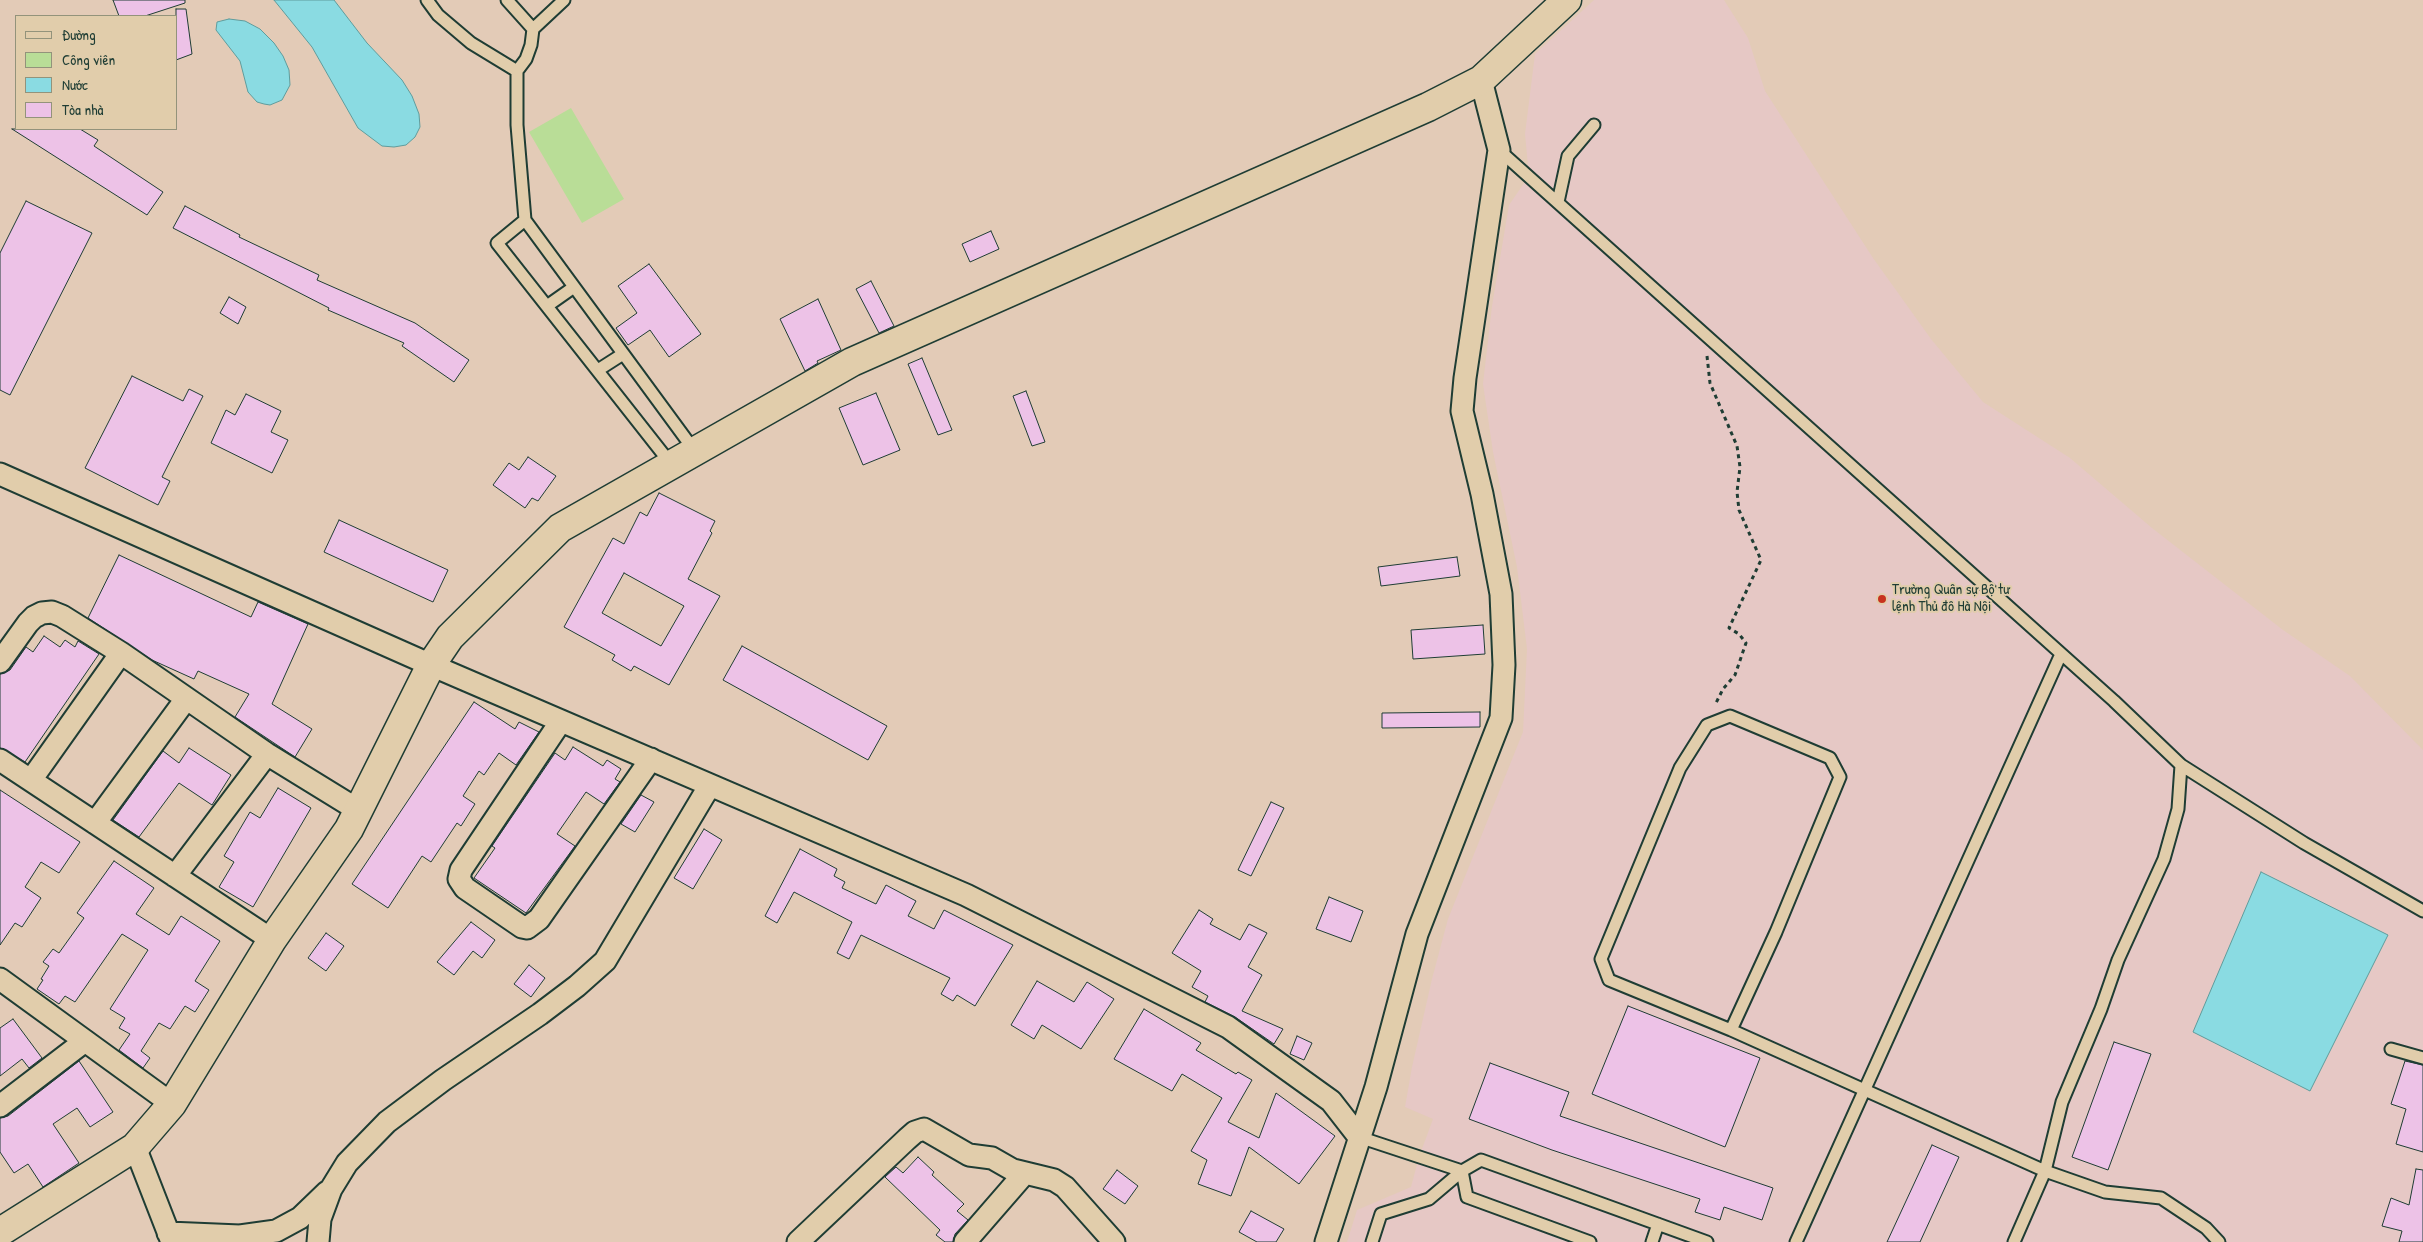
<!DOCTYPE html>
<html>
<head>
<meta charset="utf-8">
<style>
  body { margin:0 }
  #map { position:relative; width:2423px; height:1242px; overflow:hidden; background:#e3cbb7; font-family:"Patrick Hand",sans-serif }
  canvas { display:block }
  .legend { position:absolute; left:15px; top:15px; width:162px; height:115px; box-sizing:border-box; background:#e1cdab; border:1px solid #93937b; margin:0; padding:6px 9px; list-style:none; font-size:15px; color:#1f3d34 }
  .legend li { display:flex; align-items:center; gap:10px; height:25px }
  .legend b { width:25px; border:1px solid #93937b }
</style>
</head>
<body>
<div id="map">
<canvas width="2423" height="1242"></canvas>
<ul class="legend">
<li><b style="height:6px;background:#e1cdab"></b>Đường</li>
<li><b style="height:14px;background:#b9dd97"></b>Công viên</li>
<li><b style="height:14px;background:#8adbe2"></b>Nước</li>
<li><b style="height:14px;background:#edc2e7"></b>Tòa nhà</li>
</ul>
</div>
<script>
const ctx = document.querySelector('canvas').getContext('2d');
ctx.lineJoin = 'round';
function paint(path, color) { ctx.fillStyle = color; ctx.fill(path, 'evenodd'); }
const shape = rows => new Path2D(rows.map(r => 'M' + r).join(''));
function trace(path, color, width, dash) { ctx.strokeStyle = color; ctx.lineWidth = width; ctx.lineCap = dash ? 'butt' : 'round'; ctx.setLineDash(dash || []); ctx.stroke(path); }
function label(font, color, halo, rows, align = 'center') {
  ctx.font = font + ' "Patrick Hand",sans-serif'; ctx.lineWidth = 4; ctx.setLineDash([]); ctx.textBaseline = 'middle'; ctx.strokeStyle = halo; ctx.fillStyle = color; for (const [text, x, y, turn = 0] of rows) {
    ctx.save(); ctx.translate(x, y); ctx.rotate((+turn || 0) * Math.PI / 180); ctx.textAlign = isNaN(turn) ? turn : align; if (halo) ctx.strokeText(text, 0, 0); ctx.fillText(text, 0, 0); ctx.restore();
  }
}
paint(shape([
  [1594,0,1724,0,1748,38,1765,91,1873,258,1931,339,1983,402,2070,458,2152,528,2283,630,2350,676,2423,750,2423,1242,1347,1242,1357,1210,1411,1187,1419,1157,1433,1119,1405,1107,1412,1067,1432,979,1448,919,1523,732,1527,649,1517,567,1493,452,1483,384,1492,306,1509,205,1529,176,1525,134,1535,54]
]), '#e6c8c5');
paint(shape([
  [571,108,624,199,582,223,529,132]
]), '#b9dd97');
const water = shape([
  [274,0,334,0,367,43,402,80,412,96,419,114,420,127,415,137,406,145,394,147,382,146,358,128,312,47,274,0],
  [229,19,245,21,260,29,274,43,283,56,289,70,290,85,282,100,270,105,264,104,257,102,248,92,240,61,216,30,217,22,229,19],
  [2261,872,2388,935,2310,1091,2193,1032,2261,872]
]);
paint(water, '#8adbe2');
trace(water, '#5f9c9c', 1);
const building = shape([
  [113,0,185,0,185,3,145,16,119,16,113,0],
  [176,9,186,9,192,54,176,60,176,9],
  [12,129,80,129,98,140,94,146,163,192,147,215,12,129],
  [26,201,92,233,10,395,0,390,0,253,26,201],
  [185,206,240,235,239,237,319,275,317,280,415,323,469,360,454,382,402,346,404,343,328,310,329,308,173,228,185,206],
  [991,231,999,249,970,262,962,244,991,231],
  [649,264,701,334,669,357,650,330,628,345,616,328,637,313,618,286,649,264],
  [871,281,894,326,879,333,856,289,871,281],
  [229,297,246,307,238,324,220,313,229,297],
  [818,299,841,350,817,361,818,363,805,371,780,319,818,299],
  [922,358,952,430,938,435,908,364,922,358],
  [132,376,183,401,189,389,203,396,162,477,170,481,158,505,85,468,132,376],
  [1026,391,1045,442,1032,446,1013,396,1026,391],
  [876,393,900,450,863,465,839,408,876,393],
  [246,394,281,411,271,432,288,440,272,473,211,443,226,410,235,415,246,394],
  [528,457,556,476,538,501,532,498,525,508,493,485,509,463,519,470,528,457],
  [659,493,715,521,710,531,712,533,688,579,720,596,669,685,634,666,631,671,612,660,615,655,564,627,613,538,624,544,640,512,647,516,659,493],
  [624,573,684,606,661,646,602,613,624,573],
  [339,520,448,570,433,602,324,552,339,520],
  [119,555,251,617,258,602,308,624,272,704,312,729,295,757,235,717,249,694,198,671,194,679,152,660,88,618,119,555],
  [1457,557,1460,576,1381,586,1378,567,1457,557],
  [1483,625,1485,654,1413,659,1411,630,1483,625],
  [44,636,60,647,65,640,75,647,78,641,99,654,25,762,0,748,0,674,10,670,26,647,33,652,44,636],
  [742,646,887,726,868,760,723,680,742,646],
  [474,702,515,729,519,722,539,732,516,765,499,753,484,775,479,771,463,796,475,804,461,826,457,823,431,862,422,856,388,908,352,884,474,702],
  [1480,712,1480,727,1382,728,1382,713,1480,712],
  [573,747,603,766,607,760,621,769,615,779,620,782,604,804,586,792,557,834,575,846,526,913,474,878,495,848,492,846,555,753,565,760,573,747],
  [189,748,231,775,212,805,179,783,139,837,113,820,163,751,179,763,189,748],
  [278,788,311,808,253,907,219,887,234,862,224,856,250,812,260,818,278,788],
  [0,790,80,842,59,873,41,862,25,887,41,898,22,927,15,923,0,945,0,790],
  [641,795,654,802,635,832,621,824,641,795],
  [1271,802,1284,808,1251,876,1238,870,1271,802],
  [704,829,722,840,693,889,674,878,704,829],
  [800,849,837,869,834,876,845,882,842,888,876,904,886,885,916,901,908,916,934,929,944,910,1013,945,975,1006,957,995,953,1001,941,994,950,978,861,935,849,959,837,953,852,922,794,892,777,923,765,916,800,849],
  [114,861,154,888,136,914,169,935,181,916,220,941,195,981,209,990,195,1012,185,1006,170,1029,159,1023,141,1051,150,1058,143,1068,119,1050,130,1034,119,1028,125,1018,110,1009,148,950,122,934,75,1002,65,996,59,1004,37,989,43,980,41,979,49,966,43,962,53,949,59,953,84,918,77,913,114,861],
  [1329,897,1363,911,1351,942,1316,929,1329,897],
  [1199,910,1213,919,1210,924,1240,940,1249,924,1267,933,1248,967,1262,975,1242,1011,1283,1029,1274,1044,1235,1017,1205,1002,1208,996,1192,987,1201,971,1172,953,1199,910],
  [471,922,495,940,482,958,473,951,454,975,437,962,471,922],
  [326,933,344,946,326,971,308,958,326,933],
  [529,965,545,978,531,997,514,984,529,965],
  [1037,981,1074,1002,1087,982,1114,999,1081,1049,1042,1025,1034,1039,1011,1025,1037,981],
  [1628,1006,1760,1058,1725,1147,1592,1094,1628,1006],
  [1144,1009,1201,1043,1196,1050,1236,1074,1238,1072,1252,1080,1228,1122,1259,1138,1276,1093,1335,1136,1299,1184,1249,1147,1231,1196,1198,1184,1207,1160,1191,1151,1222,1098,1182,1074,1172,1091,1114,1059,1144,1009],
  [13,1019,42,1058,29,1068,22,1059,0,1076,0,1028,13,1019],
  [1297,1036,1312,1043,1304,1060,1290,1054,1297,1036],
  [2114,1042,2151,1054,2108,1170,2072,1157,2114,1042],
  [79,1061,113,1112,90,1127,77,1108,53,1124,79,1163,43,1187,28,1164,14,1173,0,1152,0,1118,8,1116,79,1061],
  [2405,1061,2423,1065,2423,1152,2396,1144,2406,1109,2391,1104,2405,1061],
  [1490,1063,1569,1092,1560,1116,1773,1188,1762,1220,1724,1207,1720,1220,1695,1212,1700,1199,1552,1150,1469,1119,1490,1063],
  [1932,1145,1959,1157,1920,1242,1887,1242,1932,1145],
  [918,1157,934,1172,932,1175,964,1204,957,1211,968,1220,955,1234,953,1242,945,1242,936,1235,940,1230,885,1177,896,1167,903,1173,918,1157],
  [2416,1169,2423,1170,2423,1242,2399,1242,2402,1231,2382,1226,2391,1198,2409,1205,2416,1169],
  [1117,1170,1138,1186,1125,1204,1103,1189,1117,1170],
  [1251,1211,1284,1229,1276,1242,1257,1242,1239,1232,1251,1211]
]);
paint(building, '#edc2e7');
trace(building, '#1f3d34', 1);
const lane = shape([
  [427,0,438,15,471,43,517,71],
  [507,0,533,29],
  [564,0,533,29,531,45,526,59,517,71,517,125,525,220,694,450],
  [1499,150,2114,701,2181,765,2304,843,2423,911],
  [1558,202,1568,156,1594,125],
  [525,220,497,243,671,464],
  [547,306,574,287],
  [598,370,623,354],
  [1731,1030,1776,932,1840,777,1830,758,1730,716,1707,725,1680,768,1601,959,1609,980,1731,1030,2045,1171,2105,1192,2161,1198,2206,1228,2219,1242],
  [2391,1049,2423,1058],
  [1359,1137,1462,1171],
  [1372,1242,1381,1214,1429,1199,1462,1171],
  [1590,1242,1467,1197,1462,1171,1481,1160,1707,1242],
  [1652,1242,1658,1224],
  [1796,1242,2061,654],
  [2014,1242,2045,1171,2062,1102,2101,1009,2118,960,2164,859,2178,809,2181,765]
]);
const street = shape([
  [0,474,431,665,966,895,1228,1027,1331,1101,1359,1137],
  [0,662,28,623,34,617,42,613,52,612,62,616,121,653,267,754,358,810],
  [561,721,461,870,459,879,465,888,522,927,527,928,539,919,651,759],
  [0,760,272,940],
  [31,780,121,653],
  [95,823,186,699],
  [175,876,267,754],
  [0,979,172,1104],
  [0,1106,85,1041],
  [135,1147,172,1242],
  [168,1233,240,1236,276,1231,300,1218,327,1192],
  [318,1242,320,1219,331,1189,347,1163,387,1122,443,1080,540,1014,577,986,605,961,710,785],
  [798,1242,907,1139,915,1132,924,1129,969,1155,992,1158,1013,1170,1054,1180,1065,1187,1114,1242],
  [965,1242,1024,1174],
  [1326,1242,1376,1087,1417,934,1501,718,1504,665,1501,594,1482,494,1462,411,1465,378,1499,150,1481,80]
]);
const secondary = shape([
  [0,1232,135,1147,172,1104,272,940,349,829,431,665,450,637,560,528,852,362,1428,107,1481,80,1567,0]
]);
trace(lane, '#1f3d34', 15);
trace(street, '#1f3d34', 25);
trace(secondary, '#1f3d34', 31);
trace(shape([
  [1707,356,1710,383,1737,446,1740,467,1737,492,1739,510,1761,560,1729,628,1739,634,1746,643,1735,675,1723,689,1715,705]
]), '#1f3d34', 3, [4, 4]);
trace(lane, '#e1cdab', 11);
trace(street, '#e1cdab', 21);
trace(secondary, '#e1cdab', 28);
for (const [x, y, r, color] of [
  [1882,599,5,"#c8321e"]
]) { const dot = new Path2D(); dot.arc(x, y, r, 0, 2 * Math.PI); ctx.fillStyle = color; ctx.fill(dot); trace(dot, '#e1cdab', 2); }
label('15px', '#1f3d34', '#e1cdab', [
  ["Trường Quân sự Bộ tư",1892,590],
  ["lệnh Thủ đô Hà Nội",1892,607]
], 'left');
</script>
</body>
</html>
